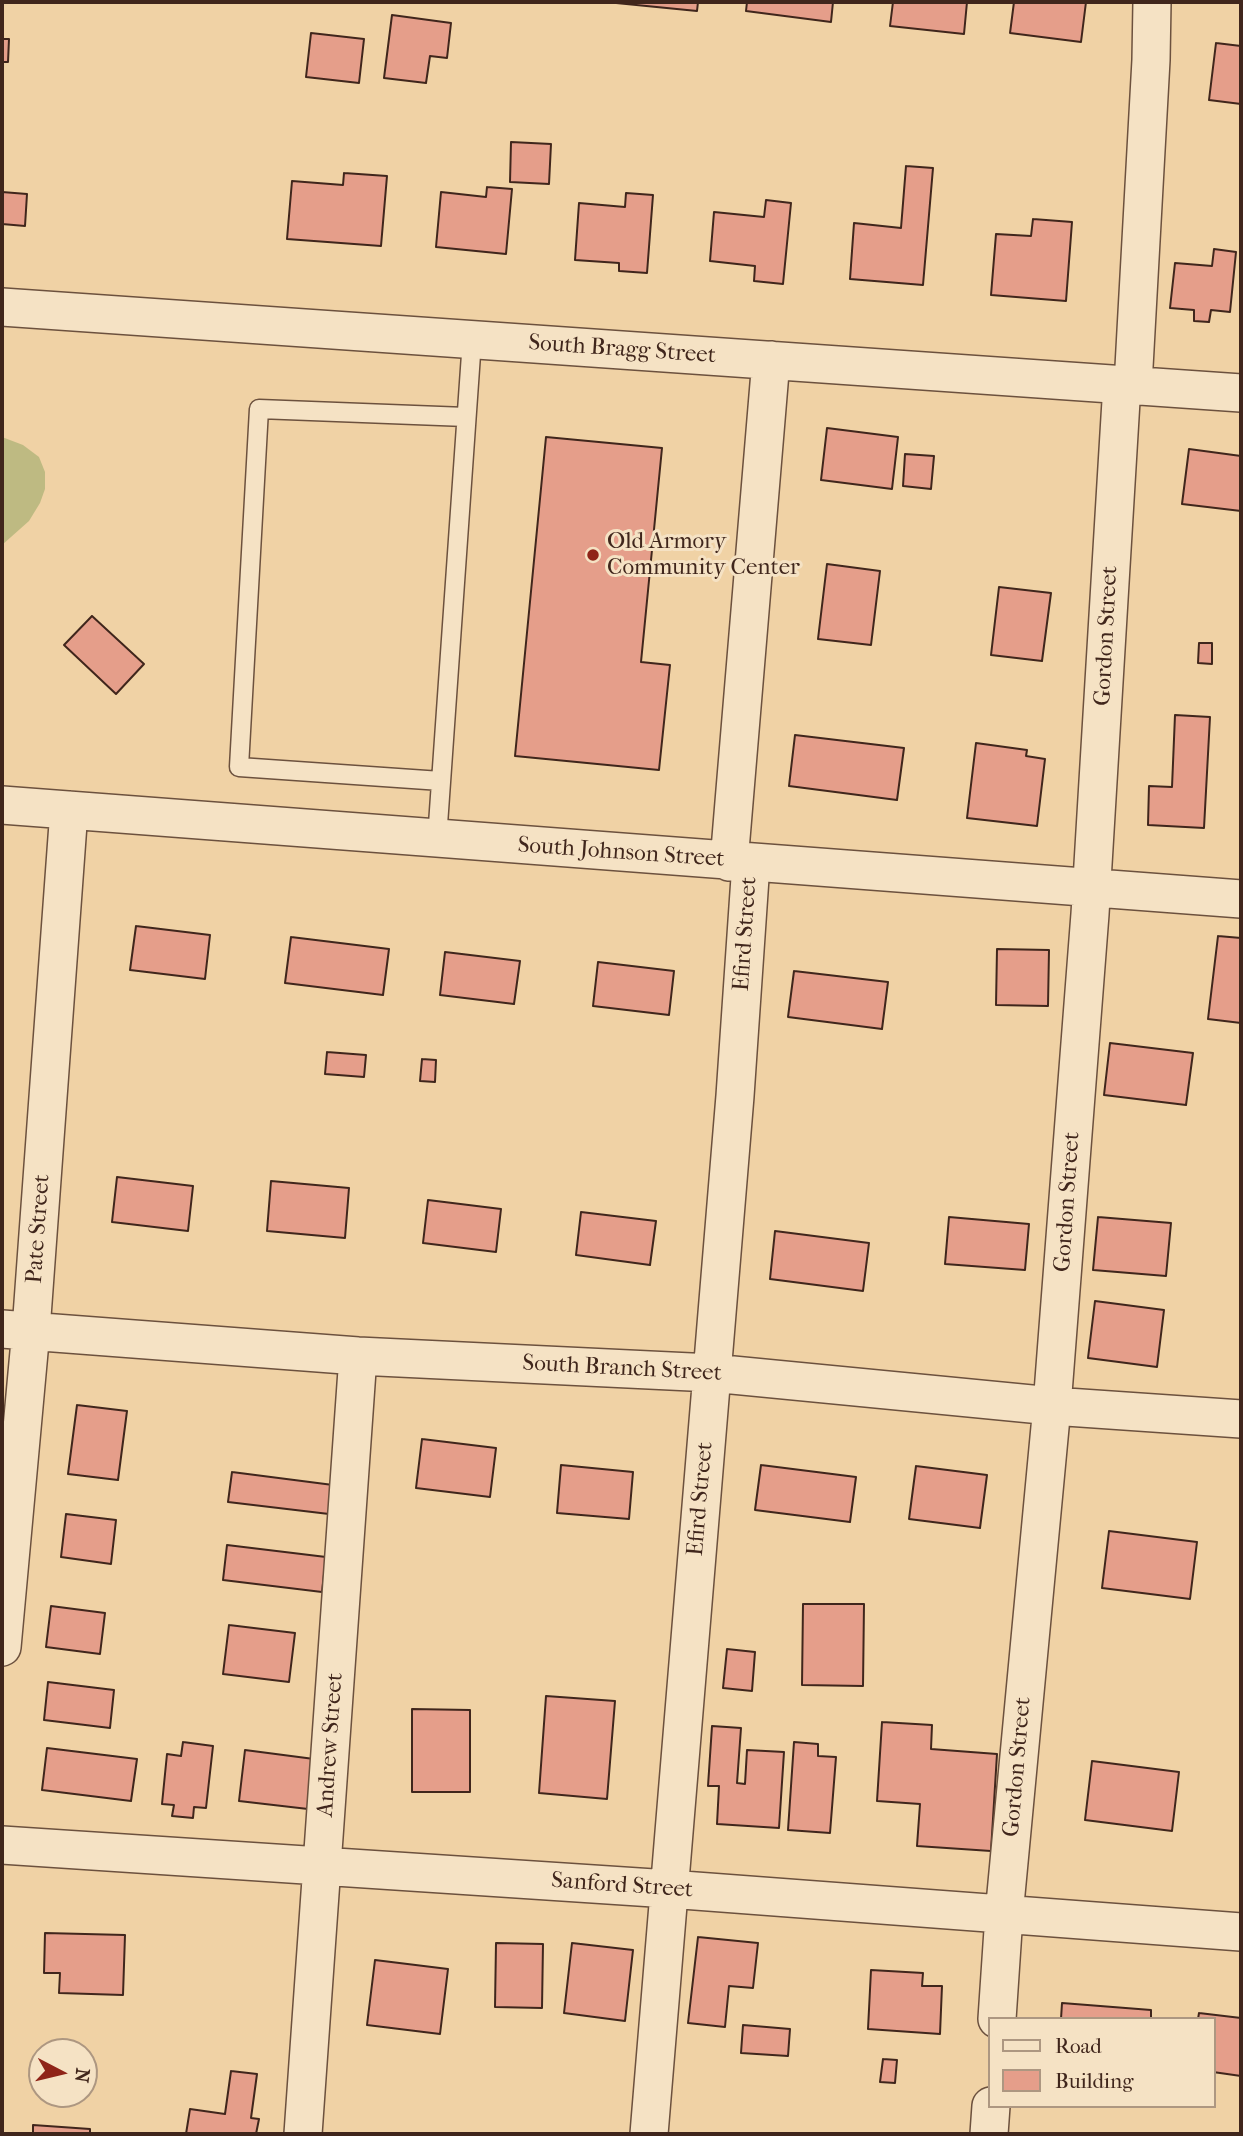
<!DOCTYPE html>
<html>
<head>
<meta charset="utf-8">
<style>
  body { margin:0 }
  #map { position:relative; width:1243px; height:2136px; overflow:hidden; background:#f0d2a5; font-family:"IM FELL French Canon",serif }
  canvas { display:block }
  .frame { position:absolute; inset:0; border:4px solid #40261c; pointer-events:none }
  .legend { position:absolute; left:988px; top:2017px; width:228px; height:91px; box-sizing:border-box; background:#f5e2c4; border:2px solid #ad9781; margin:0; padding:9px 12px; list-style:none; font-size:21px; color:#40261c }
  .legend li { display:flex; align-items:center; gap:14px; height:35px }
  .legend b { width:35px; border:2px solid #ad9781 }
  .north { position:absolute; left:28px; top:2038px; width:70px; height:70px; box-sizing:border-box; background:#f5e2c4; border:2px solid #ad9781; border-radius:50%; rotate:97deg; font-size:19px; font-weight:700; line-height:28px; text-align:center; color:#40261c }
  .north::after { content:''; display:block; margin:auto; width:24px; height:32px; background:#8f2418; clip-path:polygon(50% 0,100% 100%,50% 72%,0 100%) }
</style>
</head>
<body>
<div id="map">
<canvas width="1243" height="2136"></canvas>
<div class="frame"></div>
<ul class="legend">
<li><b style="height:9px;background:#f5e2c4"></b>Road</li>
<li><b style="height:19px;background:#e59e8a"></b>Building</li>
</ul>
<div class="north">N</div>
</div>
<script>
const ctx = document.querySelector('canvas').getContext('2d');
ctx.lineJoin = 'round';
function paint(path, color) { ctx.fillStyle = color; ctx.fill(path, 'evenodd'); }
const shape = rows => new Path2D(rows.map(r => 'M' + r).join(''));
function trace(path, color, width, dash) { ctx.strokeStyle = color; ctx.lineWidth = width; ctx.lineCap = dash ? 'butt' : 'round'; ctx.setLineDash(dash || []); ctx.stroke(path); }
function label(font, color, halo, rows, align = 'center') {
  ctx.font = font + ' "IM FELL French Canon",serif'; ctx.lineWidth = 6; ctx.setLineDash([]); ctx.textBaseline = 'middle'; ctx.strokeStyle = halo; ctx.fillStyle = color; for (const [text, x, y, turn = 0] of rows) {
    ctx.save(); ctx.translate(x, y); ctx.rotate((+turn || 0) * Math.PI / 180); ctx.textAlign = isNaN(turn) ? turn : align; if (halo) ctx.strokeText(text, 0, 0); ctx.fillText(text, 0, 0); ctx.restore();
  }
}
paint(shape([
  [2,437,23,445,39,457,45,472,45,489,40,503,29,521,2,545]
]), '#beba82');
const building = shape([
  [606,2,698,2,697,11,606,2],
  [747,2,833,2,831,22,746,11,747,2],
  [893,2,967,2,964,34,890,26,893,2],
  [1014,2,1086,2,1081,42,1010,33,1014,2],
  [392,15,451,23,447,58,430,56,426,83,384,78,392,15],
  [311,33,364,39,359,83,306,77,311,33],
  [2,39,9,39,8,62,2,62,2,39],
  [1216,43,1241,46,1241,104,1209,100,1216,43],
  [511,142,551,144,549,184,510,182,511,142],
  [906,166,933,168,923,285,850,279,854,223,901,228,906,166],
  [344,173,387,176,381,246,287,239,292,181,343,185,344,173],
  [487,187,512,189,506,254,436,247,441,192,486,197,487,187],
  [2,192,27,194,25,226,2,224,2,192],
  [626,193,653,195,647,273,619,271,619,263,575,260,579,203,625,207,626,193],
  [766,200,791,203,783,284,754,281,755,266,710,261,714,212,764,217,766,200],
  [1033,219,1072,222,1066,301,991,295,996,234,1031,236,1033,219],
  [1214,249,1236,252,1230,312,1211,310,1209,322,1194,321,1194,310,1170,308,1175,263,1212,266,1214,249],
  [827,428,898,437,892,489,821,480,827,428],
  [546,437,662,448,641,662,670,665,659,770,515,756,546,437],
  [1189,449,1241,456,1241,511,1182,504,1189,449],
  [905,454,934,456,931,489,903,486,905,454],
  [827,564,880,571,871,645,818,639,827,564],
  [999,587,1051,593,1042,661,991,655,999,587],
  [92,616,144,664,116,694,64,645,92,616],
  [1199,643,1212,643,1212,664,1198,663,1199,643],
  [1175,715,1210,717,1204,828,1148,825,1149,786,1172,787,1175,715],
  [795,735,904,748,897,800,789,786,795,735],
  [976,743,1027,750,1026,756,1045,759,1037,826,967,818,976,743],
  [136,926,210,935,205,979,130,970,136,926],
  [1218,936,1241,938,1241,1023,1208,1019,1218,936],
  [291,937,389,949,383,995,285,983,291,937],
  [997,949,1049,950,1048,1006,996,1005,997,949],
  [445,952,520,961,514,1004,440,995,445,952],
  [598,962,674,971,669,1015,593,1006,598,962],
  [794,971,888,982,882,1029,788,1017,794,971],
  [1110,1043,1193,1053,1186,1105,1104,1095,1110,1043],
  [327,1052,366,1055,364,1077,325,1074,327,1052],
  [422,1059,436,1060,435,1082,420,1081,422,1059],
  [117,1177,193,1186,188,1231,112,1222,117,1177],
  [271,1181,349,1188,345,1238,267,1231,271,1181],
  [428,1200,501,1209,496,1252,423,1243,428,1200],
  [581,1212,656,1221,650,1265,576,1255,581,1212],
  [949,1217,1029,1224,1025,1270,945,1264,949,1217],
  [1098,1217,1171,1223,1166,1276,1093,1270,1098,1217],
  [775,1231,869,1243,863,1291,770,1279,775,1231],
  [1095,1301,1164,1310,1157,1367,1088,1358,1095,1301],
  [77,1405,127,1411,118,1480,68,1474,77,1405],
  [422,1439,496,1448,490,1497,416,1488,422,1439],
  [561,1465,633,1472,629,1519,557,1513,561,1465],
  [761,1465,856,1477,850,1522,755,1510,761,1465],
  [916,1466,987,1475,980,1528,909,1519,916,1466],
  [232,1472,333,1485,329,1514,228,1502,232,1472],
  [66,1514,116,1520,111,1564,61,1557,66,1514],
  [1109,1531,1197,1542,1190,1599,1102,1588,1109,1531],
  [227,1545,326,1557,322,1592,223,1580,227,1545],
  [803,1604,864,1604,863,1686,802,1685,803,1604],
  [51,1606,105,1613,100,1654,46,1647,51,1606],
  [229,1625,295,1633,289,1682,223,1674,229,1625],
  [727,1649,755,1652,752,1691,723,1688,727,1649],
  [48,1682,114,1690,110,1728,44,1720,48,1682],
  [546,1696,615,1701,607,1799,539,1793,546,1696],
  [412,1709,470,1710,470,1792,412,1792,412,1709],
  [882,1722,932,1725,931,1749,997,1754,991,1851,917,1846,920,1804,877,1801,882,1722],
  [712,1726,741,1728,737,1783,745,1784,747,1750,784,1752,779,1828,717,1824,719,1786,708,1786,712,1726],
  [183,1742,213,1746,206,1808,194,1807,193,1818,172,1816,174,1805,162,1804,167,1754,181,1756,183,1742],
  [794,1742,818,1744,818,1756,836,1757,830,1833,788,1830,794,1742],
  [47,1748,137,1759,131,1801,42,1790,47,1748],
  [245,1750,314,1759,308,1809,239,1801,245,1750],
  [1092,1761,1179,1772,1172,1831,1085,1820,1092,1761],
  [45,1933,125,1935,123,1995,59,1993,60,1973,44,1973,45,1933],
  [698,1937,758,1943,753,1988,729,1986,725,2027,688,2023,698,1937],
  [496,1943,543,1944,542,2008,495,2007,496,1943],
  [572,1943,633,1950,625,2021,564,2013,572,1943],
  [375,1960,448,1969,440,2034,367,2025,375,1960],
  [871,1970,923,1973,922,1986,942,1986,940,2034,868,2029,871,1970],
  [1062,2003,1151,2010,1151,2019,1061,2019,1062,2003],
  [1199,2013,1241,2018,1241,2076,1213,2072,1213,2019,1198,2019,1199,2013],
  [743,2025,790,2029,788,2056,741,2053,743,2025],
  [883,2059,897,2060,895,2083,880,2082,883,2059],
  [231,2071,257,2074,251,2118,259,2119,256,2134,186,2134,190,2109,225,2114,231,2071],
  [33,2125,90,2129,90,2134,33,2134,33,2125]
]);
paint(building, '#e59e8a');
trace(building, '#40261c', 2);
const lane = shape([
  [441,781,239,767,259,409,466,417],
  [437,839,472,340]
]);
const street = shape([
  [2,307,1241,393],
  [1133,385,1151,60,1152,2],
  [2,805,1241,899],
  [729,862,771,360],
  [2,1329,358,1356,712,1373,1052,1406,1241,1419],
  [2,1647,31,1330,69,810],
  [2,1845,669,1889,1241,1932],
  [997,2019,1004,1915,1052,1406,1090,914,1122,384],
  [303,2134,358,1356],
  [649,2134,735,1096,751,863],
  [989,2134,991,2106]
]);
trace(lane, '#6c513e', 21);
trace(street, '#6c513e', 40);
trace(lane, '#f5e2c4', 18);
trace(street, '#f5e2c4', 37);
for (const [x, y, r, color] of [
  [593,555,7,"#8f2418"]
]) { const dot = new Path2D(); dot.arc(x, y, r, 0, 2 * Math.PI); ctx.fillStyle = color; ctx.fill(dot); trace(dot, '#f5e2c4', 2.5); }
label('23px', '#40261c', '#f5e2c4', [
  ["South Bragg Street",622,350,4],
  ["Gordon Street",1107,636,-87],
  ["South Johnson Street",621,853,4],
  ["Efird Street",746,934,-86],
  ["Gordon Street",1068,1202,-86],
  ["Pate Street",39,1229,-86],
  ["South Branch Street",622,1369,3],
  ["Efird Street",701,1499,-85],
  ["Andrew Street",331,1745,-86],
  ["Gordon Street",1018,1767,-85],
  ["Sanford Street",622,1886,4]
]);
label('23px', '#40261c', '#f5e2c4', [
  ["Old Armory",607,542],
  ["Community Center",607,568]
], 'left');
</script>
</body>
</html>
